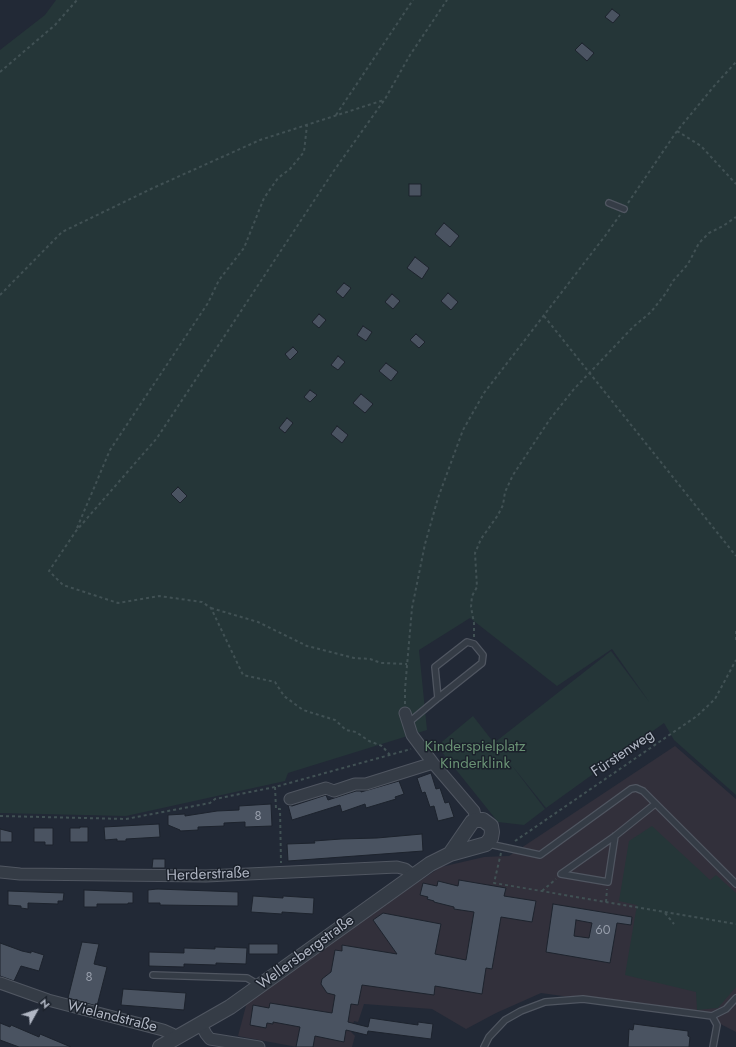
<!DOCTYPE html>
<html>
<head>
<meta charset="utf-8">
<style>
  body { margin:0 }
  #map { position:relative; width:736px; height:1047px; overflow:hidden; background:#222936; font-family:Jost,sans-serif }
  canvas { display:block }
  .north { position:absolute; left:16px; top:991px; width:40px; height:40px; -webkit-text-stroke:3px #1b212b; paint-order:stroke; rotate:50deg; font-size:11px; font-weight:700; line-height:16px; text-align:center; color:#b0b6c3 }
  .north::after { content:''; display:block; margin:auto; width:14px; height:18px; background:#b0b6c3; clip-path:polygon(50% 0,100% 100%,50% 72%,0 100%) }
</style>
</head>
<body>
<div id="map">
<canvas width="736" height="1047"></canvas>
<div class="north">N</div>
</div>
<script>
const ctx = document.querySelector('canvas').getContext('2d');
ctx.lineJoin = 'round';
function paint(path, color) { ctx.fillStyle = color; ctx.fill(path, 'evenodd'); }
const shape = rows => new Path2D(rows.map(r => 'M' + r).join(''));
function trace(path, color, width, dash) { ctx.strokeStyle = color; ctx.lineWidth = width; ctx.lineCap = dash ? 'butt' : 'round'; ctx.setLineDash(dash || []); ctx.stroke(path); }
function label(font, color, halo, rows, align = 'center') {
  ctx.font = font + ' Jost,sans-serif'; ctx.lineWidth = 3; ctx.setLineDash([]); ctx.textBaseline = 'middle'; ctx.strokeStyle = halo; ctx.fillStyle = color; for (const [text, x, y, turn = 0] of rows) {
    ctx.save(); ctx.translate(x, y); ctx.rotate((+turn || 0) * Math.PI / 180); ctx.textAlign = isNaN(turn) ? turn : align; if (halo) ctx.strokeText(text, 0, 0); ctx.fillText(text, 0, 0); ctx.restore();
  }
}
paint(shape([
  [675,746,736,799,736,1032,705,1016,541,993,496,1013,466,1029,432,1009,364,1004,358,1022,354,1021,351,1032,355,1036,352,1047,297,1047,238,1036,247,1002,415,884,441,867,484,857,509,856]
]), '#32303b');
paint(shape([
  [56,0,736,0,736,795,674,740,664,723,546,808,510,763,545,809,524,825,498,822,437,746,473,716,494,743,611,651,650,703,612,649,557,686,470,618,419,650,427,730,288,773,285,781,126,816,0,813,0,50,45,15],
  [652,826,710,880,716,875,736,893,736,987,718,1008,697,1010,696,992,625,975,637,905,619,901,629,841]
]), '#253638');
const building = shape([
  [612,9,620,15,613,23,605,17,612,9],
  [582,43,594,53,587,61,575,50,582,43],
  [409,184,421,184,421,196,409,196,409,184],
  [444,223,459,236,450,247,435,234,444,223],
  [415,257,429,268,422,279,407,268,415,257],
  [344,283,351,288,343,298,336,292,344,283],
  [448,293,458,302,451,310,441,301,448,293],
  [392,294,400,301,393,309,385,302,392,294],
  [319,314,326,320,319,328,312,322,319,314],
  [363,326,372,332,366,341,357,335,363,326],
  [416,334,425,342,419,348,410,340,416,334],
  [293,347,298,352,290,360,285,354,293,347],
  [338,356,345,362,338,370,331,365,338,356],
  [386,363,398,372,391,381,379,371,386,363],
  [310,390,317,395,310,402,304,397,310,390],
  [361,394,373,404,365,413,353,403,361,394],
  [287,418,293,423,285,433,279,428,287,418],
  [337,426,348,435,342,443,331,434,337,426],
  [178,487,187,496,180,503,171,494,178,487],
  [431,773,436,789,440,788,445,803,449,802,454,817,438,821,434,806,430,807,425,792,422,793,417,778,431,773],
  [399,781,404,794,395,797,396,799,366,808,365,804,342,812,340,805,292,820,288,805,292,806,326,795,328,800,356,791,361,791,361,792,399,781],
  [271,804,272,826,245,827,245,822,224,823,224,826,198,827,198,830,180,831,180,830,168,825,168,815,185,814,185,816,217,811,239,810,239,806,271,804],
  [159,824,160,837,126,839,126,841,117,841,117,839,105,840,104,827,159,824],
  [80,827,88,827,88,842,70,842,70,828,80,828,80,827],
  [34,828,53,828,53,845,45,845,45,842,34,842,34,828],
  [0,829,12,832,12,842,0,842,0,829],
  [422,834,423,851,288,861,287,844,315,843,314,841,341,839,377,838,422,834],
  [153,859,165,859,165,868,152,868,153,859],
  [459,880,506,888,504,896,536,901,532,922,501,917,492,969,486,968,482,994,435,986,434,995,362,985,358,1005,351,1004,348,1022,368,1027,370,1018,418,1025,418,1022,433,1024,431,1039,368,1031,367,1035,346,1030,344,1042,315,1036,313,1047,296,1047,300,1027,273,1022,273,1024,267,1023,266,1028,250,1025,253,1005,269,1008,270,1003,332,1013,335,995,327,993,321,984,322,979,331,972,335,950,342,951,342,945,397,954,373,920,383,913,441,924,435,954,466,960,474,912,454,909,454,907,434,902,434,901,427,899,428,897,420,895,423,883,437,886,438,881,458,886,459,880],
  [157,889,238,892,238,906,160,905,160,903,148,903,148,890,157,889],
  [84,890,133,892,133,903,128,903,128,904,97,904,97,907,84,907,84,890],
  [8,891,64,893,63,901,58,901,58,904,28,903,28,909,21,908,21,906,8,905,8,891],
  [253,896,283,898,283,896,314,898,313,914,282,912,282,914,251,912,253,896],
  [553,904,632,917,631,925,617,923,610,963,546,952,553,904],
  [576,920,592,923,589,938,574,936,576,920],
  [82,942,99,944,94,964,107,967,97,1006,68,998,82,942],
  [0,943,22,951,31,953,31,951,44,955,39,971,21,966,14,981,0,976,0,943],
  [249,944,278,944,278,954,249,954,249,944],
  [215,947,247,948,246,964,216,963,216,965,184,964,184,967,149,966,149,952,184,953,184,948,215,949,215,947],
  [123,989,186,993,184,1010,121,1005,123,989],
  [0,1023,10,1027,11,1025,39,1037,40,1034,71,1047,19,1047,0,1040,0,1023],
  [634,1024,688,1031,688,1036,690,1037,689,1047,628,1047,629,1029,633,1030,634,1024]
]);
paint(building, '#4a5361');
trace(building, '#1d232d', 1);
const service = shape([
  [609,203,624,209],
  [408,723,438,698,482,663,483,655,474,644,467,642,435,667,438,698],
  [615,836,608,882,561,874,615,836,655,804],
  [489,844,540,855,631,789,636,788,643,791,736,884],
  [153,975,247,978,259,985],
  [712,1016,717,1025,713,1047],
  [484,1047,489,1037,505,1020,521,1011,545,1002,583,999,712,1016,726,1009,736,998]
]);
const minor = shape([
  [405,713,412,735,433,763,474,811,476,820],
  [290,799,326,788,334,791,355,784,366,784,433,763],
  [0,872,20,874,206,876,397,867,405,869,414,876],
  [0,983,48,1000,163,1030,172,1034,175,1039],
  [201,1025,206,1034,210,1039,259,1047]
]);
const tertiary = shape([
  [160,1047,230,1007,430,864,450,854,486,844,491,838,492,832,491,826,483,820,476,820,472,822,450,854]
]);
trace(service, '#505661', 8);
trace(minor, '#505661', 13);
trace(tertiary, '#505661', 16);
trace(shape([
  [0,72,55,25,77,0],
  [336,115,413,0],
  [677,131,701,146,736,184],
  [628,203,677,131,715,85,736,62],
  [0,295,62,232,153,188,260,140,384,100],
  [544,316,736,556],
  [77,528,110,450,208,303,219,280,244,248,264,198,278,178,290,169,304,152,307,125],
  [211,608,258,622,307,646,354,658,370,659,381,663,407,664],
  [736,631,736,643],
  [474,637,474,623,471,607,472,596,477,587,475,553,481,539,498,515,503,505,505,492,513,475,550,419,574,389,597,365,633,327,651,312,666,293,673,281,688,264,699,243,709,233,723,226,736,217],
  [405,704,405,689,412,608,425,544,438,498,463,430,484,393,605,236,620,215],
  [390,755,382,746,369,741,356,732,346,730,335,720,303,710,284,696,275,682,243,675,211,608,202,602,159,596,118,603,63,585,49,571,76,531,157,438,333,172,385,99,410,55,447,0],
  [275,787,276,809,280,809,281,863],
  [0,816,126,819,210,803,215,799,275,787,411,749],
  [515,841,697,716,715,699,736,660],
  [501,853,494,883,736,924],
  [542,891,556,879],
  [606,902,607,889],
  [665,913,674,924]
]), '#415154', 2, [3, 3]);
trace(service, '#353c46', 5.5);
trace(minor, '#353c46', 11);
trace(tertiary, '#353c46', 14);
label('13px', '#969daa', null, [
  ["8",258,817],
  ["60",603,931],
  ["8",89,978]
]);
label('15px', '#699174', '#1b212b', [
  ["Kinderspielplatz",475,747],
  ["Kinderklink",475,764]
]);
label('15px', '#b0b6c3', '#1b212b', [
  ["Fürstenweg",623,754,-34],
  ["Herderstraße",208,875,-2],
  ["Wellersbergstraße",306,953,-36],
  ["Wielandstraße",112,1017,14]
]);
</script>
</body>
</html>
